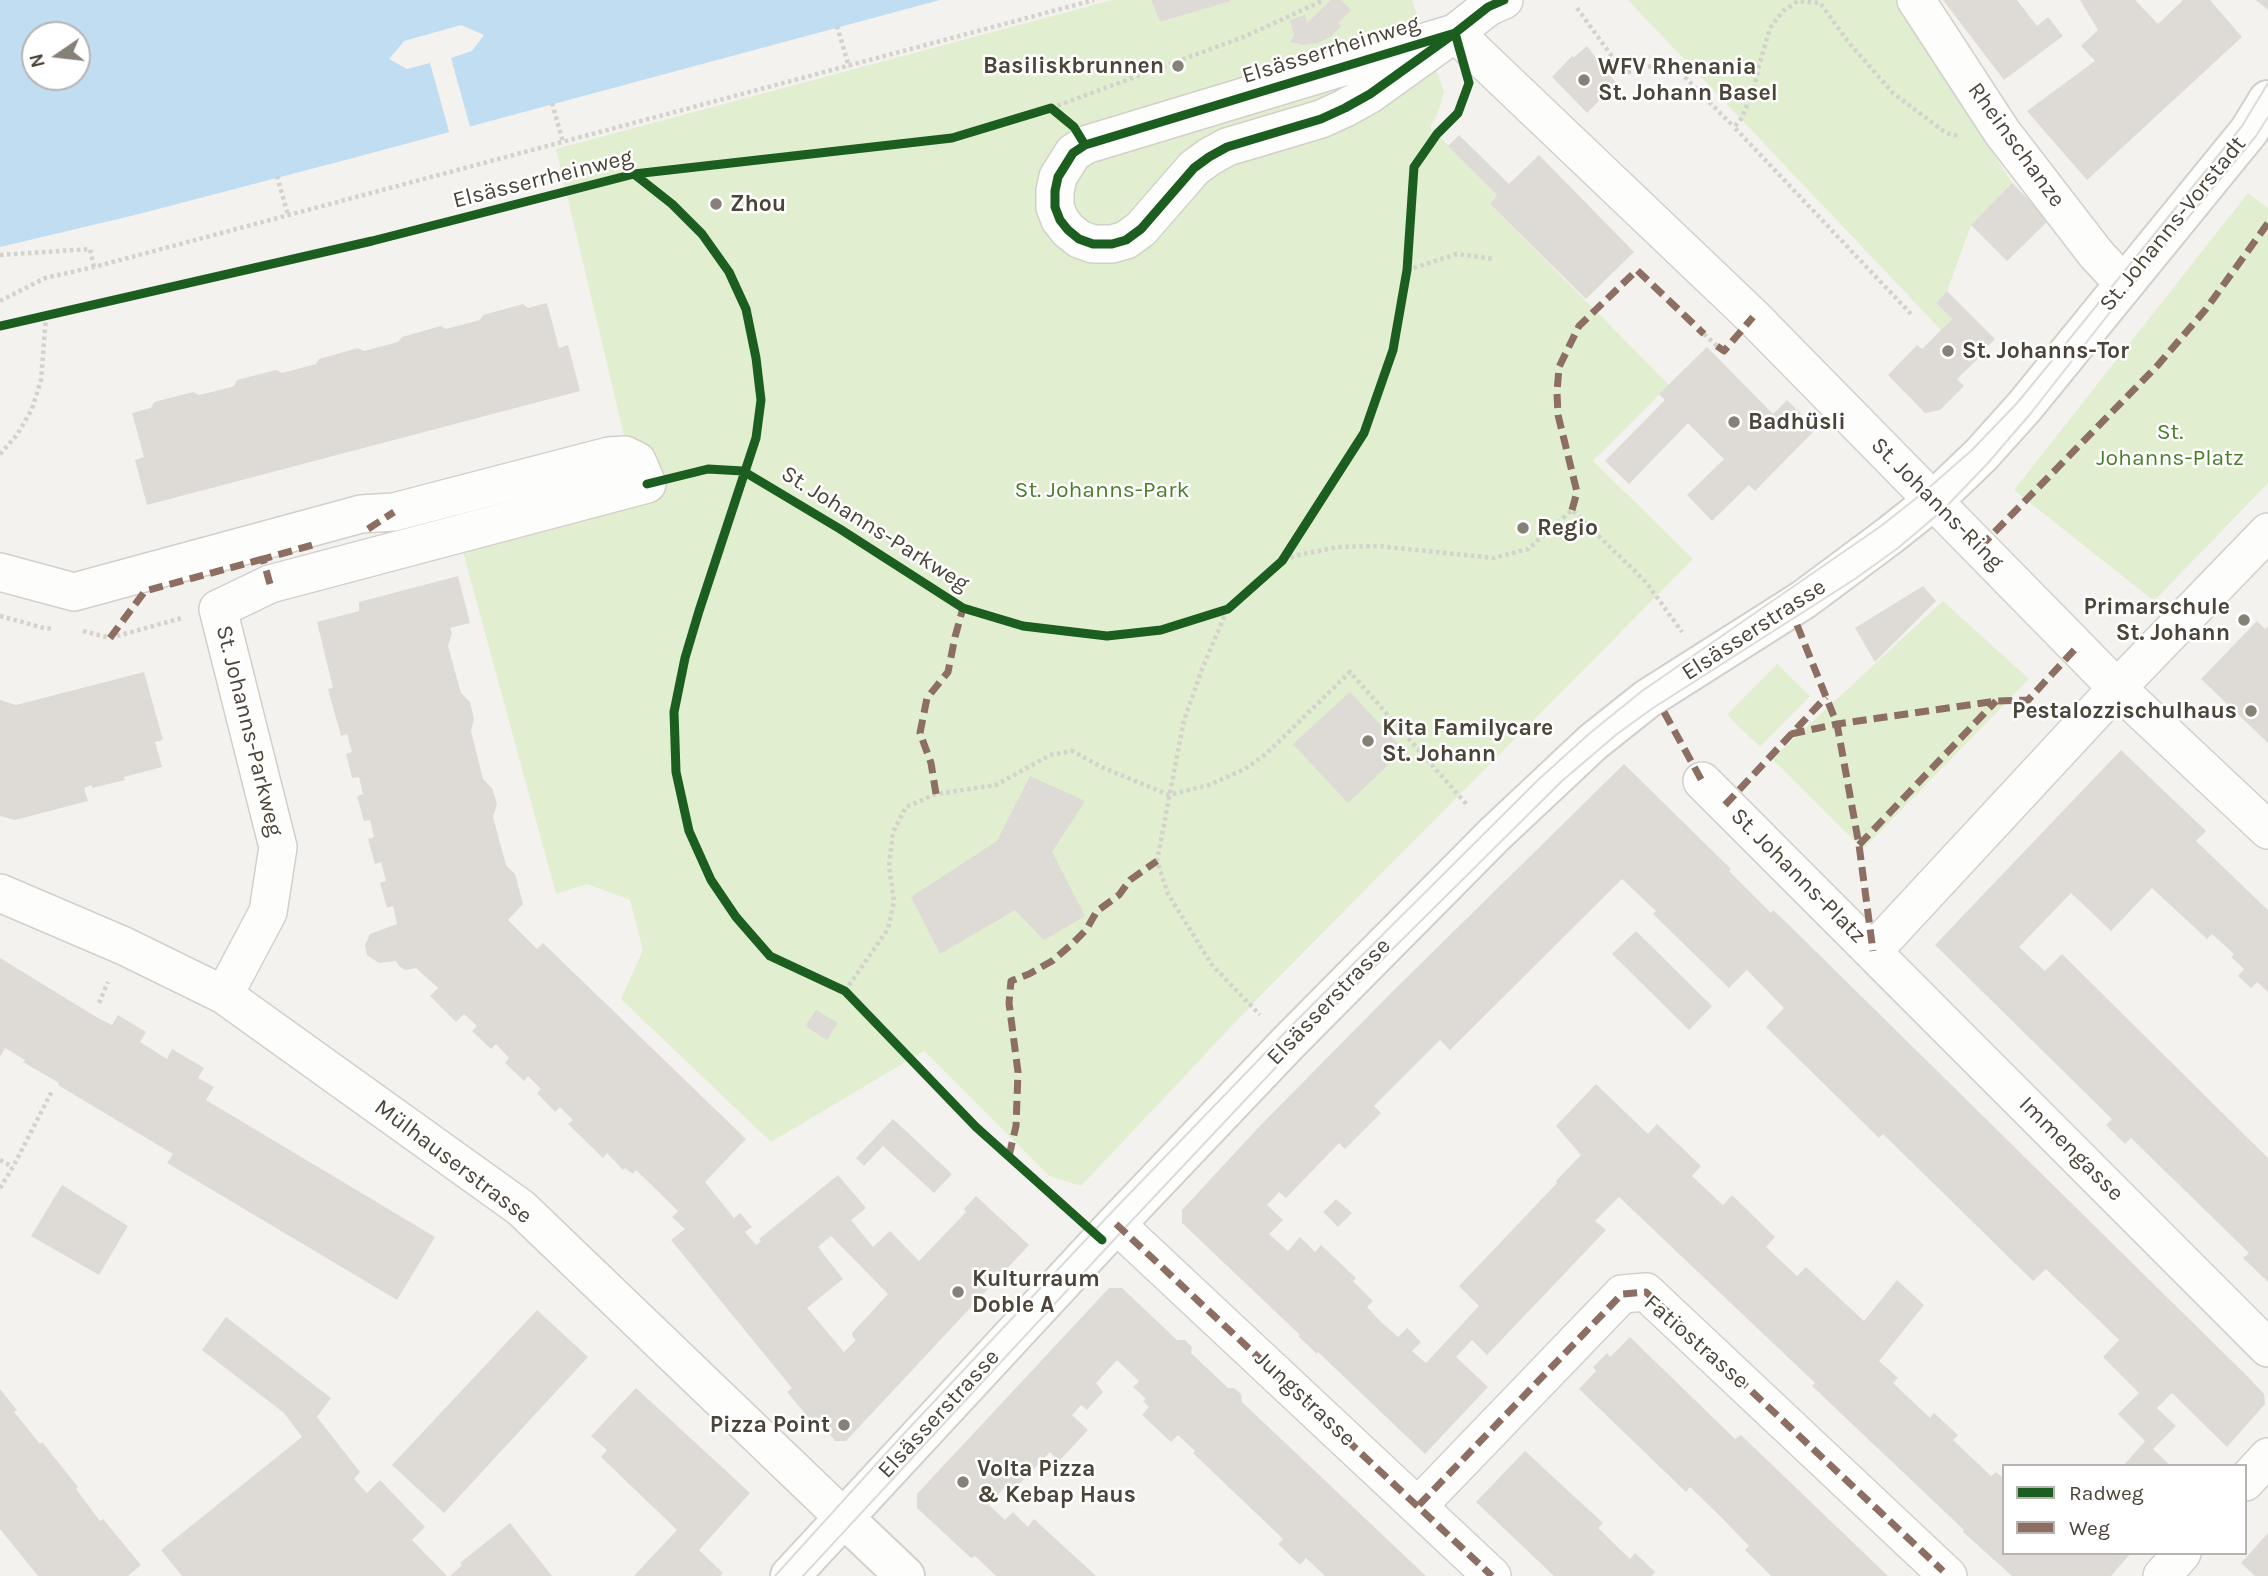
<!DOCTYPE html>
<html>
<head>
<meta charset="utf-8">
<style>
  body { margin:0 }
  #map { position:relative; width:2268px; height:1576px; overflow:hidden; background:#f4f2ee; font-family:Karla,sans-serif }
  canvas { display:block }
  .legend { position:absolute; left:2002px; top:1464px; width:245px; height:91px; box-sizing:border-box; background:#fff; border:2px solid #b7b4b0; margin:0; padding:9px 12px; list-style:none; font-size:21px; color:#4b4439 }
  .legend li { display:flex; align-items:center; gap:14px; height:35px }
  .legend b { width:35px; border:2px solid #b7b4b0 }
  .north { position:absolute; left:21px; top:21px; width:70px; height:70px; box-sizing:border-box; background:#fff; border:2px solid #b7b4b0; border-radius:50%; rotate:256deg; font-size:19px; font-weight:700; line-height:28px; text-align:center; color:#4b4439 }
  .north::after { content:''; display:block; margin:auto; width:24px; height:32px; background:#868178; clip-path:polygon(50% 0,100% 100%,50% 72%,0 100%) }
</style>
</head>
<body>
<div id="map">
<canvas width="2268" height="1576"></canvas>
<ul class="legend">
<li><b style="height:9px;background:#1b5e20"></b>Radweg</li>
<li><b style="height:9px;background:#8d6e63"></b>Weg</li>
</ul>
<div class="north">N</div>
</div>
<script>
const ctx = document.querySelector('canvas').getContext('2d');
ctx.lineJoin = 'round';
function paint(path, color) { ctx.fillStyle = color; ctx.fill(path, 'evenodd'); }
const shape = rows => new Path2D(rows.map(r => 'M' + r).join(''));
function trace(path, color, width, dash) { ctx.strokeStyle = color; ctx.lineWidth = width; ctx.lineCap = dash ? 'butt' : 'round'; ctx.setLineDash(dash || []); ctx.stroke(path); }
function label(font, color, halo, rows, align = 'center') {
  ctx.font = font + ' Karla,sans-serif'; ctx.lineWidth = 5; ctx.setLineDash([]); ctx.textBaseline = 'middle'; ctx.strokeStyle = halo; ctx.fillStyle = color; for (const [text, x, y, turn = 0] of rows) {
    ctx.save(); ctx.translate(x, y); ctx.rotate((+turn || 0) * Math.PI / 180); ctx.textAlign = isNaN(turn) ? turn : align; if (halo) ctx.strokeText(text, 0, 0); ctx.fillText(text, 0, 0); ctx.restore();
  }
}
paint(shape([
  [1112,0,1151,0,1160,22,1233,0,1412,0,1444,92,1437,115,1430,127,1497,195,1490,204,1669,385,1593,461,1693,559,1262,994,1081,1186,1049,1176,924,1051,771,1142,621,999,643,950,630,900,587,884,556,894,455,522,632,469,556,149],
  [1628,0,1895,0,1920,36,2012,183,1971,225,1947,291,1936,303,1952,319,1941,330],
  [2248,193,2268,208,2268,483,2154,601,2014,490],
  [1943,601,2029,679,1863,849,1772,759],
  [1777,664,1810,696,1760,747,1727,715]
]), '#e1eecf');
paint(shape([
  [0,0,940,0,353,158,139,214,0,247],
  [35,35,77,35,77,77,35,77]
]), '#c0ddf1');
paint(shape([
  [461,25,484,35,472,51,451,58,471,130,450,135,430,63,407,69,389,59,404,41]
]), '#f4f2ee');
paint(shape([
  [1151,0,1231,0,1231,1,1160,22],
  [1331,0,1341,0,1351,10,1338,23,1341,26,1331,36,1318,43,1303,45,1290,42,1294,35,1290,20,1305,15,1307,23],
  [1943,0,2017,0,2037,26,2048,17,2063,36,2004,80],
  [2080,0,2135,0,2158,24,2183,0,2210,0,2242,37,2087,180,2027,111,2095,61,2081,46,2098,30],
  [2256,0,2268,0,2268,10],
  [1587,46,1616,83,1587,113,1552,77,1572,56,1574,57],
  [1459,135,1509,184,1539,155,1634,252,1586,299,1490,204,1497,195,1448,146],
  [2012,183,2049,220,2007,261,1971,225],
  [1947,291,1995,339,1984,350,1985,352,1957,379,1964,386,1940,410,1925,413,1888,375,1917,345,1922,349,1952,319,1936,303],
  [547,303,559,348,568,345,580,391,147,505,135,460,144,457,132,413,151,408,154,402,193,392,199,395,216,391,234,386,237,380,276,370,282,373,316,364,319,359,358,348,364,351,398,342,402,337,441,326,446,329,480,320,483,315,523,304,528,308],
  [1707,347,1773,414,1787,400,1816,429,1755,491,1749,485,1712,521,1687,495,1724,459,1688,423,1629,484,1605,461,1665,400,1659,394],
  [458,576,470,623,450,628,452,633,448,646,461,693,470,702,474,719,471,731,483,779,492,788,497,804,493,817,506,865,515,874,523,904,508,920,537,949,543,943,746,1139,705,1182,734,1218,740,1213,752,1227,745,1232,756,1245,761,1241,759,1239,838,1175,866,1208,851,1220,873,1247,890,1231,919,1261,966,1212,964,1209,976,1196,1029,1245,846,1441,835,1441,818,1419,813,1423,787,1392,792,1388,671,1240,685,1229,672,1217,678,1211,636,1170,633,1174,625,1168,623,1170,607,1153,603,1158,568,1124,573,1120,560,1107,555,1112,537,1093,541,1089,528,1076,524,1081,505,1063,509,1058,496,1044,491,1049,472,1031,477,1026,464,1014,456,1022,430,996,438,988,416,968,405,970,399,966,396,961,379,963,367,955,365,945,370,934,397,924,393,906,387,908,380,883,386,881,381,862,375,864,368,839,374,837,370,820,364,821,357,796,363,794,359,777,352,778,346,754,352,752,347,734,341,736,328,689,333,688,317,622,359,611,359,602],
  [831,1236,888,1294,852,1333,853,1337,856,1340,844,1352,807,1308,843,1279,818,1247],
  [1923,586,1936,601,1875,662,1855,628],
  [2257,621,2265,629,2268,626,2268,743,2201,679],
  [144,672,163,740,155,742,162,767,124,777,125,780,92,788,92,785,84,788,88,801,15,820,0,816,0,700,16,705],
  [1350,692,1404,750,1348,803,1293,744],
  [2121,750,2206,831,2196,841,2268,910,2268,992,2257,982,2251,988,2238,976,2244,969,2231,957,2234,954,2212,934,2207,939,2152,888,2111,931,2071,893,2019,947,2045,971,2062,954,2268,1158,2268,1282,2243,1258,2249,1253,2131,1138,2125,1144,2106,1125,2112,1119,1935,945],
  [1624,764,1731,869,1729,871,1771,913,1773,910,1790,926,2247,1376,2264,1394,2265,1404,2227,1447,2172,1393,2157,1408,2176,1426,2153,1449,2171,1466,2123,1466,2145,1441,2118,1414,2139,1393,2103,1357,2119,1340,2046,1269,2033,1281,1883,1134,1879,1138,1766,1027,1784,1008,1747,970,1729,988,1653,914,1656,911,1622,879,1450,1050,1440,1040,1374,1106,1381,1113,1345,1149,1339,1143,1286,1198,1279,1192,1267,1205,1283,1220,1269,1234,1288,1251,1300,1237,1315,1252,1321,1245,1356,1278,1353,1281,1373,1301,1367,1307,1380,1321,1398,1337,1407,1328,1421,1342,1412,1351,1426,1363,1479,1306,1459,1286,1557,1183,1556,1181,1581,1155,1556,1126,1596,1084,1648,1134,1657,1124,1701,1166,1692,1176,1723,1205,1732,1195,1775,1237,1766,1247,1797,1276,1806,1267,1864,1321,1897,1280,1924,1305,1879,1361,1898,1378,1893,1383,1930,1418,1934,1413,1958,1435,1953,1440,1991,1476,1996,1472,2004,1479,2004,1553,2131,1553,2111,1576,2012,1576,1963,1532,1964,1530,1812,1386,1815,1383,1619,1197,1595,1221,1606,1230,1487,1355,1472,1340,1456,1357,1488,1387,1425,1454,1318,1352,1317,1354,1298,1336,1300,1335,1182,1223,1182,1210,1257,1129,1392,992],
  [1030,776,1085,801,1052,852,1085,916,1044,940,1015,910,940,954,911,897,997,841],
  [1636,931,1712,1006,1689,1030,1612,954],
  [0,958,98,1018,112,1025,118,1015,146,1032,140,1042,167,1059,172,1049,204,1068,198,1078,214,1087,206,1100,435,1237,397,1300,167,1163,173,1154,58,1085,59,1083,23,1062,25,1060,5,1048,0,1057],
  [816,1010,838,1023,827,1040,805,1026],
  [893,1119,952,1174,934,1193,883,1146,864,1166,856,1158],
  [62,1185,128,1226,99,1275,31,1236],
  [1336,1199,1352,1213,1338,1227,1323,1212],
  [1109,1288,1122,1288,1177,1340,1185,1340,1192,1347,1191,1353,1228,1388,1234,1388,1241,1394,1242,1402,1426,1576,1325,1576,1306,1558,1300,1565,1278,1544,1283,1539,1193,1453,1195,1451,1178,1435,1171,1442,1142,1415,1149,1407,1143,1401,1146,1399,1133,1387,1139,1381,1117,1360,1096,1383,1103,1392,1087,1410,1081,1405,1072,1415,1088,1430,1059,1461,1050,1452,1015,1489,1009,1482,989,1505,1005,1520,1013,1512,1028,1527,1034,1519,1096,1576,996,1576,975,1556,971,1558,917,1508,917,1494],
  [537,1310,588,1357,444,1513,392,1465],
  [226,1317,331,1398,317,1417,360,1472,354,1479,367,1493,380,1480,425,1527,412,1540,447,1576,182,1576,161,1550,302,1437,284,1413,202,1350],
  [1630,1337,1735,1439,1741,1435,1888,1576,1771,1576,1745,1550,1749,1546,1721,1517,1690,1487,1686,1492,1579,1389,1596,1371,1593,1367,1607,1353,1610,1357],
  [636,1388,750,1493,699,1550,723,1573,720,1576,634,1576,677,1530,601,1457,607,1450,591,1436],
  [0,1389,17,1410,14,1412,40,1444,42,1442,78,1487,76,1489,100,1521,103,1519,141,1565,128,1576,38,1576,0,1529],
  [1525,1451,1603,1523,1598,1528,1630,1559,1635,1553,1655,1572,1652,1576,1554,1576,1476,1502],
  [510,1523,552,1576,450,1576,462,1565,460,1563],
  [2268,1533,2268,1576,2255,1576,2241,1563]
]), '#dedbd6');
const minor = shape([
  [1916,0,2002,132,2096,254,2123,283],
  [1455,33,1753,317,2117,688,2268,830],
  [1455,33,1085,145,1073,153,1058,177,1055,191,1055,207,1060,220,1068,230,1079,239,1093,244,1112,244,1126,240,1141,229,1194,168,1209,157,1227,147,1321,119,1345,108,1370,94,1455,33,1488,7,1504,0],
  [0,572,74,592,361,514,394,512,609,456,625,455,637,461,647,484,270,584,218,609,278,847,268,912,224,995],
  [1702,781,2268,1348],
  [0,893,124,946,224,995,521,1208,843,1517],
  [1873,951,2117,688,2268,532],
  [1116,1224,1492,1576],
  [2245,1482,2268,1457],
  [1419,1505,1622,1294,1646,1292,1948,1576],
  [2162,1576,2182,1553]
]);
const tertiary = shape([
  [843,1517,905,1576],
  [790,1576,1116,1224,1288,1043,1495,834,1593,742,1647,699,1803,600,1889,536,1933,501,1981,455,2025,406,2249,131,2268,100]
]);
trace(minor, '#d2d0cb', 40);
trace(tertiary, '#d2d0cb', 42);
trace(shape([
  [1577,8,1624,73,1664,63,1675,67,1734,127],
  [837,26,849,67],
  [552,103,563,142],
  [1051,108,1246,36,1324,0],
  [634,174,672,204,702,234,729,272,746,309,756,358,761,400,756,438,699,611,685,658,674,712,676,772,689,831,711,880,736,917,770,956,845,991,976,1127,1073,1212],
  [277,176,288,215],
  [0,255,90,249,94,267],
  [1407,270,1457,254,1494,259],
  [0,301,45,278,94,267,1094,0],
  [1911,314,1734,127,1741,119,1753,92,1760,62,1770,28,1783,11,1798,1,1820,3,1850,44,1893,93,1946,133,1959,136],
  [1704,334,1717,346],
  [0,454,17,435,32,409,41,380,46,317],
  [681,475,708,469,743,471,840,529,963,608,1023,626,1107,636,1161,630,1228,609,1282,561,1364,433,1393,350,1407,270,1414,167,1437,134,1458,113,1464,96],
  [1284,560,1298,555,1338,547,1378,546,1494,558,1528,549,1572,510,1646,582,1682,632],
  [1227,610,1202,669,1184,720,1157,861,1168,894,1212,965,1260,1015],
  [0,616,44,628,53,629],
  [83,631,110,638,182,618],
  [845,991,888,929,894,901,889,866,893,832,906,807,936,794,996,785,1050,755,1072,751,1106,769,1169,795,1209,785,1245,769,1267,753,1350,672,1468,806],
  [99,1003,108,982],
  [0,1160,13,1167],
  [0,1188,13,1167,52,1091]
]), '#d3d2cc', 4.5, [3.5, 3.5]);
trace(minor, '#fdfdfc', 37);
trace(tertiary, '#fdfdfc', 38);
trace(shape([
  [775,1576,898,1440,1108,1216,1297,1020,1539,779,1590,733,1642,691,1881,526,1924,492,1972,450,2018,402,2063,347,2242,126,2268,83],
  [803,1576,1123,1230,1309,1032,1562,781,1617,734,1653,708,1855,579,1898,548,1943,510,1988,463,2031,413,2118,302,2256,136,2268,117]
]), '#dbdbda', 2);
trace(shape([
  [1717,346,1724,351,1753,317],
  [1572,510,1577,492,1558,415,1557,393,1559,367,1579,326,1637,270,1704,334],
  [368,529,394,512],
  [1980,547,2158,365,2206,309,2268,223],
  [270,584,263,559,316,544],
  [1797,625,1837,724,1859,845,1873,951],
  [110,638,145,591,263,559],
  [1664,712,1702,781],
  [1791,734,1837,724,1996,701,2028,700,2077,647],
  [936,794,931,763,920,733,927,698,948,672,955,637,963,608],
  [1725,805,1826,697],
  [1859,845,1996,701],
  [1009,1156,1016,1126,1018,1072,1009,1003,1011,981,1029,974,1052,961,1072,944,1086,930,1097,911,1119,895,1130,880,1157,861],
  [1116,1224,1492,1576],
  [1419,1505,1622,1294,1646,1292,1943,1571]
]), '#8d6e63', 7, [14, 7]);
trace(shape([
  [1455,33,1085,145,1073,153,1058,177,1055,191,1055,207,1060,220,1068,230,1079,239,1093,244,1112,244,1126,240,1141,229,1194,168,1209,157,1227,147,1321,119,1345,108,1370,94,1455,33,1488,7,1504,0],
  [634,174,672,204,702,234,729,272,746,309,756,358,761,400,756,438,699,611,685,658,674,712,676,772,689,831,711,880,736,917,770,956,845,991,976,1127,1102,1240],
  [0,326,372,241,634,174,952,138,1051,108,1074,127,1085,145],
  [647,484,708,469,743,471,840,529,963,608,1023,626,1107,636,1161,630,1228,609,1282,561,1364,433,1393,350,1407,270,1414,167,1437,134,1458,113,1469,83,1455,33]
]), '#1b5e20', 9);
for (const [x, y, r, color] of [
  [1178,66,7,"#868178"],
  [1584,80,7,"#868178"],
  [716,204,7,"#868178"],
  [1948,351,7,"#868178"],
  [1734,422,7,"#868178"],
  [1523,528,7,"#868178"],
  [2244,620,7,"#868178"],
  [2251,711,7,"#868178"],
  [1368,741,7,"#868178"],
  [958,1292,7,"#868178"],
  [844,1425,7,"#868178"],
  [963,1482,7,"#868178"]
]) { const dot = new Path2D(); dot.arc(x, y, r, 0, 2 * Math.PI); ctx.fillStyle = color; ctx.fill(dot); trace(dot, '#fff', 2.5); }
label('23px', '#4b4439', '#fff', [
  ["Elsässerrheinweg",1331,50,-17],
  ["Rheinschanze",2016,145,54],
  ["Elsässerrheinweg",543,179,-14],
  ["St. Johanns-Vorstadt",2173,224,-51],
  ["St. Johanns-Ring",1937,504,45],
  ["St. Johanns-Parkweg",875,529,32],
  ["Elsässerstrasse",1754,630,-33],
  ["St. Johanns-Parkweg",249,731,76],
  ["St. Johanns-Platz",1798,876,45],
  ["Elsässerstrasse",1329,1002,-46],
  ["Immengasse",2071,1149,45],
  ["Mülhauserstrasse",453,1162,37],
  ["Fatiostrasse",1696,1342,41],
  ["Jungstrasse",1305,1399,43],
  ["Elsässerstrasse",939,1414,-47]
]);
label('bold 23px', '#4b4439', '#fff', [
  ["Basiliskbrunnen",1164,66,"right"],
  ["WFV Rhenania",1598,67],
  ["St. Johann Basel",1598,93],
  ["Zhou",730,204],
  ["St. Johanns-Tor",1962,351],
  ["Badhüsli",1748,422],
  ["Regio",1537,528],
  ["Primarschule",2230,607,"right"],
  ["St. Johann",2230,633,"right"],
  ["Pestalozzischulhaus",2237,711,"right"],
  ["Kita Familycare",1382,728],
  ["St. Johann",1382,754],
  ["Kulturraum",972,1279],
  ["Doble A",972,1305],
  ["Pizza Point",830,1425,"right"],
  ["Volta Pizza",977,1469],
  ["& Kebap Haus",977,1495]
], 'left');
label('23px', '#4a7f2a', '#fff', [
  ["St.",2170,432],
  ["Johanns-Platz",2170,458],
  ["St. Johanns-Park",1102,490]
]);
</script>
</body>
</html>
